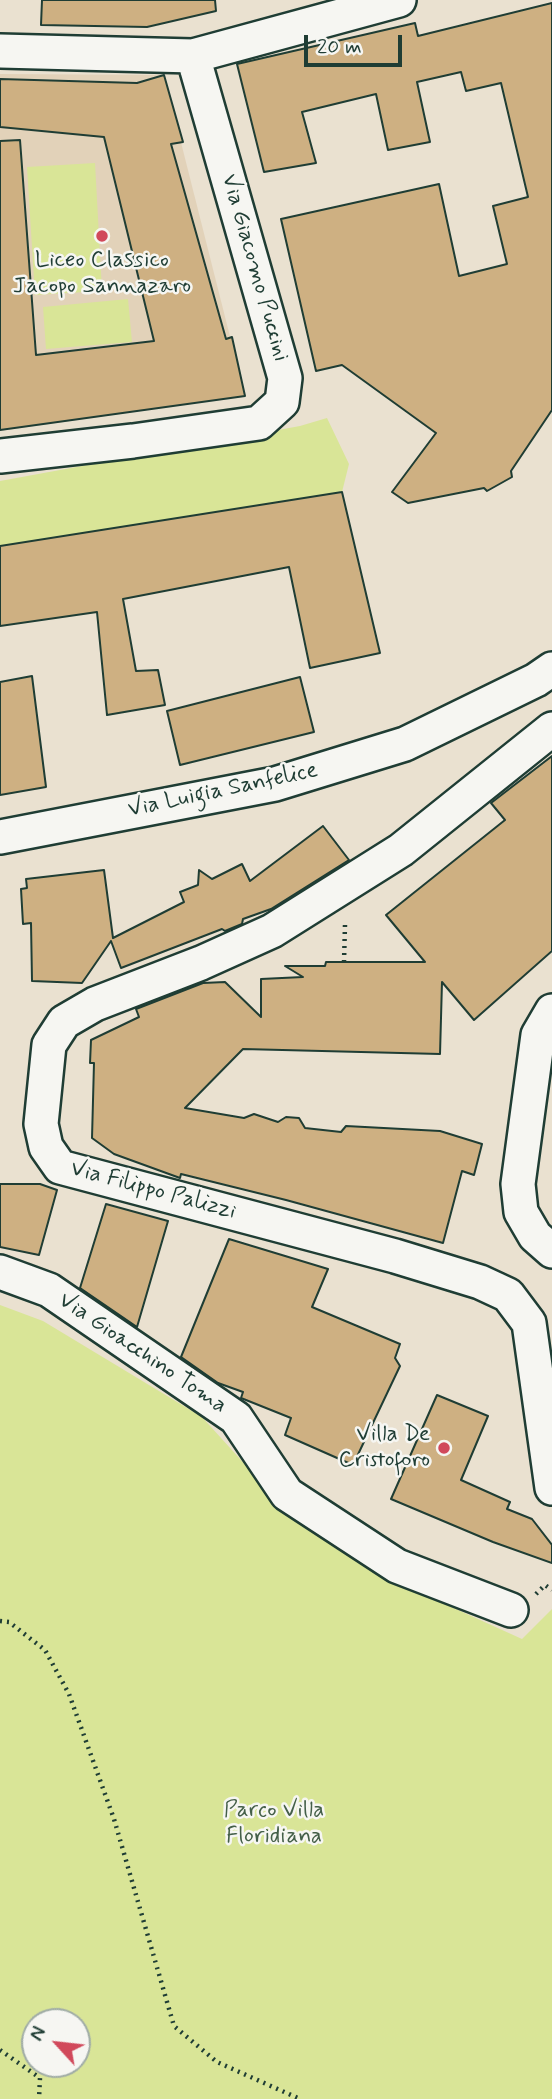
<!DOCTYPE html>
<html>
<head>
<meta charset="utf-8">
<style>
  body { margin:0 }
  #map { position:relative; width:552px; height:2099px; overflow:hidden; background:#eae1d0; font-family:Mynerve,sans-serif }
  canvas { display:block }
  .north { position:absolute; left:21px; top:2008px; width:70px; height:70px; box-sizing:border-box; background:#f6f6f2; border:2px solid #a0aca6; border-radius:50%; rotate:297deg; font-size:19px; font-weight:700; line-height:28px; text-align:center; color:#1f3d34 }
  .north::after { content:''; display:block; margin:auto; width:24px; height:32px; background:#d1495b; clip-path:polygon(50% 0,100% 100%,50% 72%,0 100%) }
  .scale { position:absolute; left:304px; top:35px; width:98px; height:32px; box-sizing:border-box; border:4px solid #1f3d34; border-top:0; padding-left:9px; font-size:21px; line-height:24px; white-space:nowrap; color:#1f3d34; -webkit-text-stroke:5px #f6f6f2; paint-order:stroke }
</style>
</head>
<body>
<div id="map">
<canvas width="552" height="2099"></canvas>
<div class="north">N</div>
<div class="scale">20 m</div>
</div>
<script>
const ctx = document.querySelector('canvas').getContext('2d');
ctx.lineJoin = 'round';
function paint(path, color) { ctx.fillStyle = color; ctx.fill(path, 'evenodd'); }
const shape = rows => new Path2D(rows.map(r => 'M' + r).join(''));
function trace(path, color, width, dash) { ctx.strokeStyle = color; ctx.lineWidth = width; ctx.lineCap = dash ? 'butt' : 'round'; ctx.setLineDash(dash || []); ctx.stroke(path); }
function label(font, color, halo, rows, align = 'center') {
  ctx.font = font + ' Mynerve,sans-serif'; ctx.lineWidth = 5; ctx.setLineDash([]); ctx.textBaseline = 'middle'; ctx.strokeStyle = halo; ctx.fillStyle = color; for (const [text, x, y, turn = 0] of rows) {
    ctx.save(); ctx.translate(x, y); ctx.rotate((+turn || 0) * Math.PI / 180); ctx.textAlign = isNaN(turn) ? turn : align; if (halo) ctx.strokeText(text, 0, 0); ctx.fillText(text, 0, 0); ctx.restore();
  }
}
paint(shape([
  [0,74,164,75,245,396,0,431]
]), '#e2d2b9');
paint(shape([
  [95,163,102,291,35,295,27,167],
  [128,299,132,342,46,349,43,307],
  [327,418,349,464,342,492,0,546,0,481,300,426],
  [0,1305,43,1321,202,1417,279,1502,425,1595,522,1639,552,1609,552,2099,0,2099],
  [35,2022,77,2022,77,2064,35,2064]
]), '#d9e597');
const building = shape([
  [42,0,215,0,216,11,147,27,41,25,42,0],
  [552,3,552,410,511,471,512,477,487,491,484,488,408,503,392,492,436,433,342,365,316,371,281,219,439,184,459,276,507,264,493,206,528,197,501,83,466,91,461,72,417,82,430,142,388,150,376,94,302,112,316,163,264,172,237,64,415,23,418,36,552,3],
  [164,75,183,142,171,144,226,339,232,337,245,396,0,430,0,141,20,140,36,355,154,341,104,137,0,127,0,79,137,83,164,75],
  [342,492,380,653,310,668,289,567,123,599,136,671,158,670,165,705,107,715,97,612,0,626,0,546,342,492],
  [32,676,46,787,0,795,0,682,32,676],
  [300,677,314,732,180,765,167,711,300,677],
  [552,756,552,951,474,1020,442,982,440,1054,243,1049,185,1108,244,1118,254,1114,278,1122,286,1117,299,1118,305,1128,341,1132,346,1126,440,1131,482,1144,474,1175,462,1171,443,1243,286,1200,181,1174,180,1178,114,1154,92,1138,94,1063,90,1063,91,1040,139,1017,136,1009,203,983,225,982,261,1017,261,979,303,977,285,966,325,966,326,962,425,962,386,915,505,820,491,803,552,756],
  [323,826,349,860,271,909,243,919,242,924,225,931,222,929,121,968,111,941,82,983,32,981,31,923,23,924,21,889,27,888,26,879,104,870,113,938,184,902,180,892,198,885,199,870,212,879,242,864,250,881,323,826],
  [0,1184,40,1184,57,1190,39,1255,0,1247,0,1184],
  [106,1204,168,1221,137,1327,80,1288,106,1204],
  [229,1239,328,1269,312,1307,400,1344,395,1358,400,1366,353,1465,285,1435,291,1418,241,1398,243,1392,218,1383,181,1357,229,1239],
  [437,1395,488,1416,461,1480,510,1502,507,1509,532,1519,552,1545,552,1563,493,1542,391,1499,437,1395]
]);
paint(building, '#ceb082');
trace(building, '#1f3d34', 2);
const street = shape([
  [0,51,193,56,399,0],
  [0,456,133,441,259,423,282,402,285,378,193,56],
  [552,729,401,850,272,931,201,963,95,1004,64,1022,49,1045,41,1124,46,1147,60,1167,395,1256,480,1282,508,1295,529,1323,552,1488],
  [0,837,275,784,405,744,536,680,552,669],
  [552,1011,538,1035,518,1184,521,1212,535,1236,552,1251],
  [0,1272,49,1290,236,1418,287,1494,397,1566,511,1610]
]);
trace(street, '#1f3d34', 38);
trace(shape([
  [344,962,345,925],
  [536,1594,545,1585,552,1590],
  [0,1621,9,1622,45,1650,69,1694,114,1819,174,2026,217,2062,300,2099],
  [0,2050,40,2078,39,2099]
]), '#1f3d34', 4.5, [2, 5]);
trace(street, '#f6f6f2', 33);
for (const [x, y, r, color] of [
  [102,236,7,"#d1495b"],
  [444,1448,7,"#d1495b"]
]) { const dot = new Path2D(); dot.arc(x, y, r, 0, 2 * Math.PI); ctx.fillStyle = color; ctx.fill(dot); trace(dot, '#f6f6f2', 2.5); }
label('23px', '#1f3d34', '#f6f6f2', [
  ["Liceo Classico",102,261],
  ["Jacopo Sannazaro",102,287],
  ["Villa De",430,1435,"right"],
  ["Cristoforo",430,1461,"right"]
]);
label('23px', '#1f3d34', '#f6f6f2', [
  ["Via Giacomo Puccini",254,268,74],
  ["Via Luigia Sanfelice",223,791,-12],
  ["Via Filippo Palizzi",153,1191,15],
  ["Via Gioacchino Toma",142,1354,34]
]);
label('23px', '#445f48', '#f6f6f2', [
  ["Parco Villa",274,1811],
  ["Floridiana",274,1837]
]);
</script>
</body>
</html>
